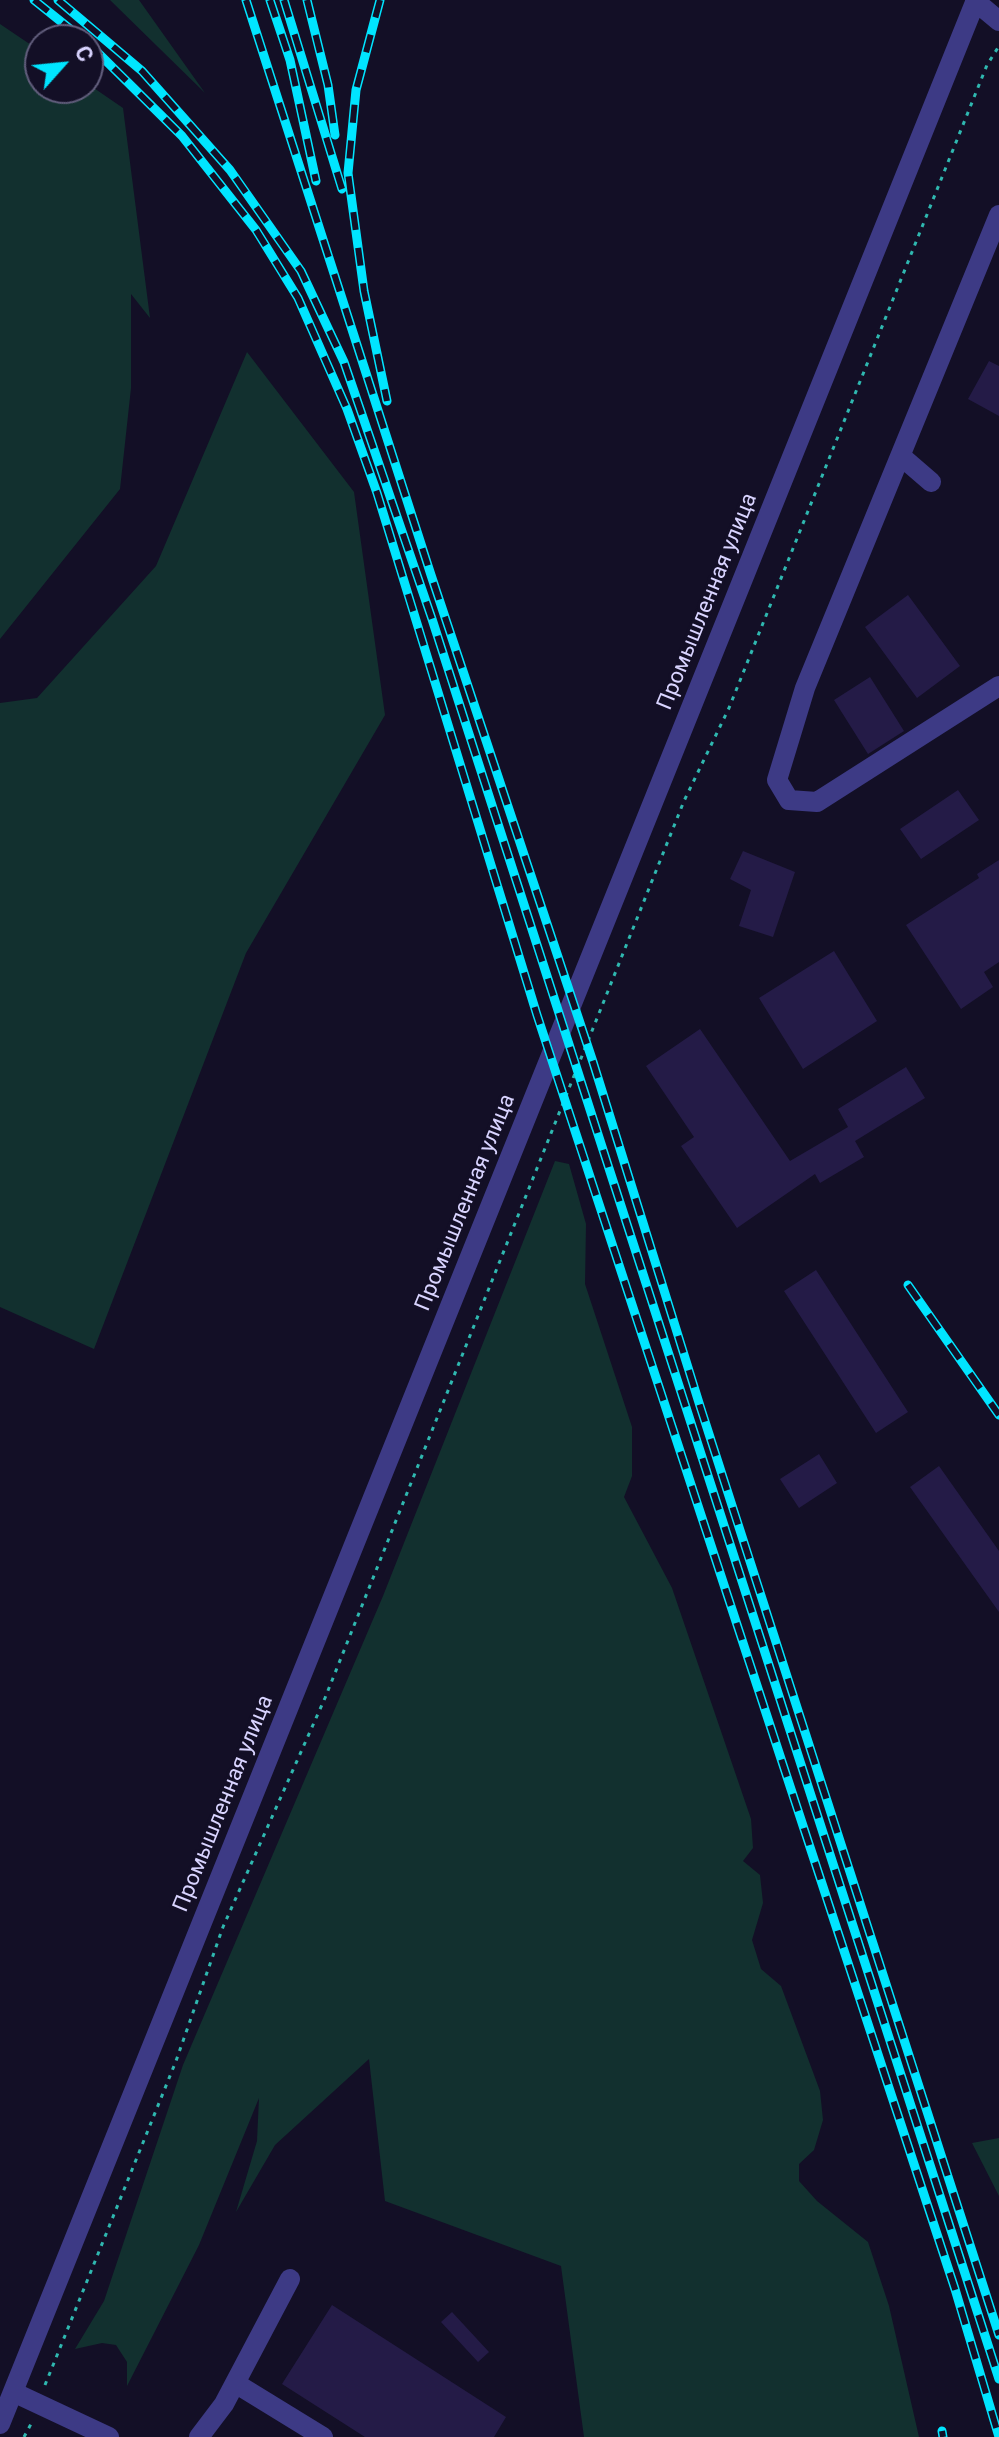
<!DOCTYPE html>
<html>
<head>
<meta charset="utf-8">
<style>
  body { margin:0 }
  #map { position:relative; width:999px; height:2437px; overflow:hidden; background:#130f26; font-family:Roboto,sans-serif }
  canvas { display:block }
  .north { position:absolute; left:24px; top:24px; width:80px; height:80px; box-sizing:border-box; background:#130f26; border:2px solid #625e7d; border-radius:50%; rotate:63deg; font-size:22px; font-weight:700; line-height:32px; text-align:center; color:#d9d4ff }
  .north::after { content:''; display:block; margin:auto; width:28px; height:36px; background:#00e5ff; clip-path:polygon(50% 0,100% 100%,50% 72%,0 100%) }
</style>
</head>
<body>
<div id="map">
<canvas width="999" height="2437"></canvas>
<div class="north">С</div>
</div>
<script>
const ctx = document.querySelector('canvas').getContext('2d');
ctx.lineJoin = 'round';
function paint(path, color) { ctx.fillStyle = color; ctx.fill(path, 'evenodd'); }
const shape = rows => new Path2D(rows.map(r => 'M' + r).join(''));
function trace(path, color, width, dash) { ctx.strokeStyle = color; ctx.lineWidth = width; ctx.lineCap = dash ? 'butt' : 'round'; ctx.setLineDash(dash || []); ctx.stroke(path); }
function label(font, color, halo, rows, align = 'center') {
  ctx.font = font + ' Roboto,sans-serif'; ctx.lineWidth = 6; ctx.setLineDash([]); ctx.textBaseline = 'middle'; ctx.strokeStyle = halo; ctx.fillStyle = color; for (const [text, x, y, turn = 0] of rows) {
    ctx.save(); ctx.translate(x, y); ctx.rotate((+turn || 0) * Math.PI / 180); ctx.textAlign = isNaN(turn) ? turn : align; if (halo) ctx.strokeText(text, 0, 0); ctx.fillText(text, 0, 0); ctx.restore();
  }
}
paint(shape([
  [110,0,139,0,205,93],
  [0,24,40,51,40,88,88,88,88,84,123,108,150,318,131,294,131,388,120,489,0,639],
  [247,352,354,492,385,715,246,953,94,1349,0,1307,0,703,37,698,156,566],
  [555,1161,569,1164,586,1224,585,1284,632,1427,632,1476,624,1497,672,1588,751,1819,753,1848,743,1861,760,1875,763,1903,752,1940,761,1969,781,1986,820,2091,823,2120,814,2150,799,2164,799,2181,817,2201,868,2242,889,2306,919,2437,584,2437,561,2266,385,2201,369,2059,275,2145,236,2212,257,2141,259,2098,199,2245,127,2386,127,2362,116,2345,102,2343,75,2349,104,2301,183,2065,383,1596],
  [999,2138,999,2196,972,2143]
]), '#12302f');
paint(shape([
  [989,361,999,366,999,416,968,399],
  [908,595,960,666,917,698,865,627],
  [870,677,904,731,868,754,834,700],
  [958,790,979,820,921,859,900,829],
  [743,851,795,872,773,937,739,926,751,890,730,879],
  [999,860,999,962,984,972,993,987,961,1009,906,925,979,878,977,874],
  [834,951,877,1021,803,1069,759,998],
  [700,1029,790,1161,848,1127,838,1109,906,1067,925,1098,855,1141,864,1157,820,1183,815,1174,737,1228,681,1146,694,1137,646,1066],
  [816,1270,908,1412,876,1433,784,1291],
  [819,1454,837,1483,799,1508,780,1479],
  [939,1466,999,1551,999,1612,910,1487],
  [332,2305,506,2417,494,2437,365,2437,282,2384],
  [452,2312,489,2352,478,2362,441,2322]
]), '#241b47');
trace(shape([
  [45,2385,176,2061,223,1927,325,1698,684,801,729,708,987,65,999,46],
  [24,2437,32,2422]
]), '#2fb8b0', 3, [4, 6]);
trace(shape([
  [975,1,999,21],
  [999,215,805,688,777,780,789,800,817,802,999,686],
  [902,457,931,482],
  [235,2383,323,2437],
  [13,2392,109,2437],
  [0,2424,976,0],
  [199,2437,224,2404,290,2279]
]), '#3d3a85', 20);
const rail = shape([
  [34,0,84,40],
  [58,0,142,71,230,170,301,271,344,362,432,619,999,2379],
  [246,0,431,575,593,1062,700,1406,999,2335],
  [270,0,290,60,316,181],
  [284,0,342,189],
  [307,0,328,85,335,135],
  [380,0,356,90,348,173,364,291,387,401],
  [88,43,182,136,256,230,298,298,347,409,377,493,537,1015,955,2289,999,2437],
  [908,1285,999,1415],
  [942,2431,943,2437]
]);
trace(rail, '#00e5ff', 9);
trace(rail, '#130f26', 6, [18]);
label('22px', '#d9d4ff', '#130f26', [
  ["Промышленная улица",708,602,-68],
  ["Промышленная улица",466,1203,-68],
  ["Промышленная улица",224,1804,-68]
]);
</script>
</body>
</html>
